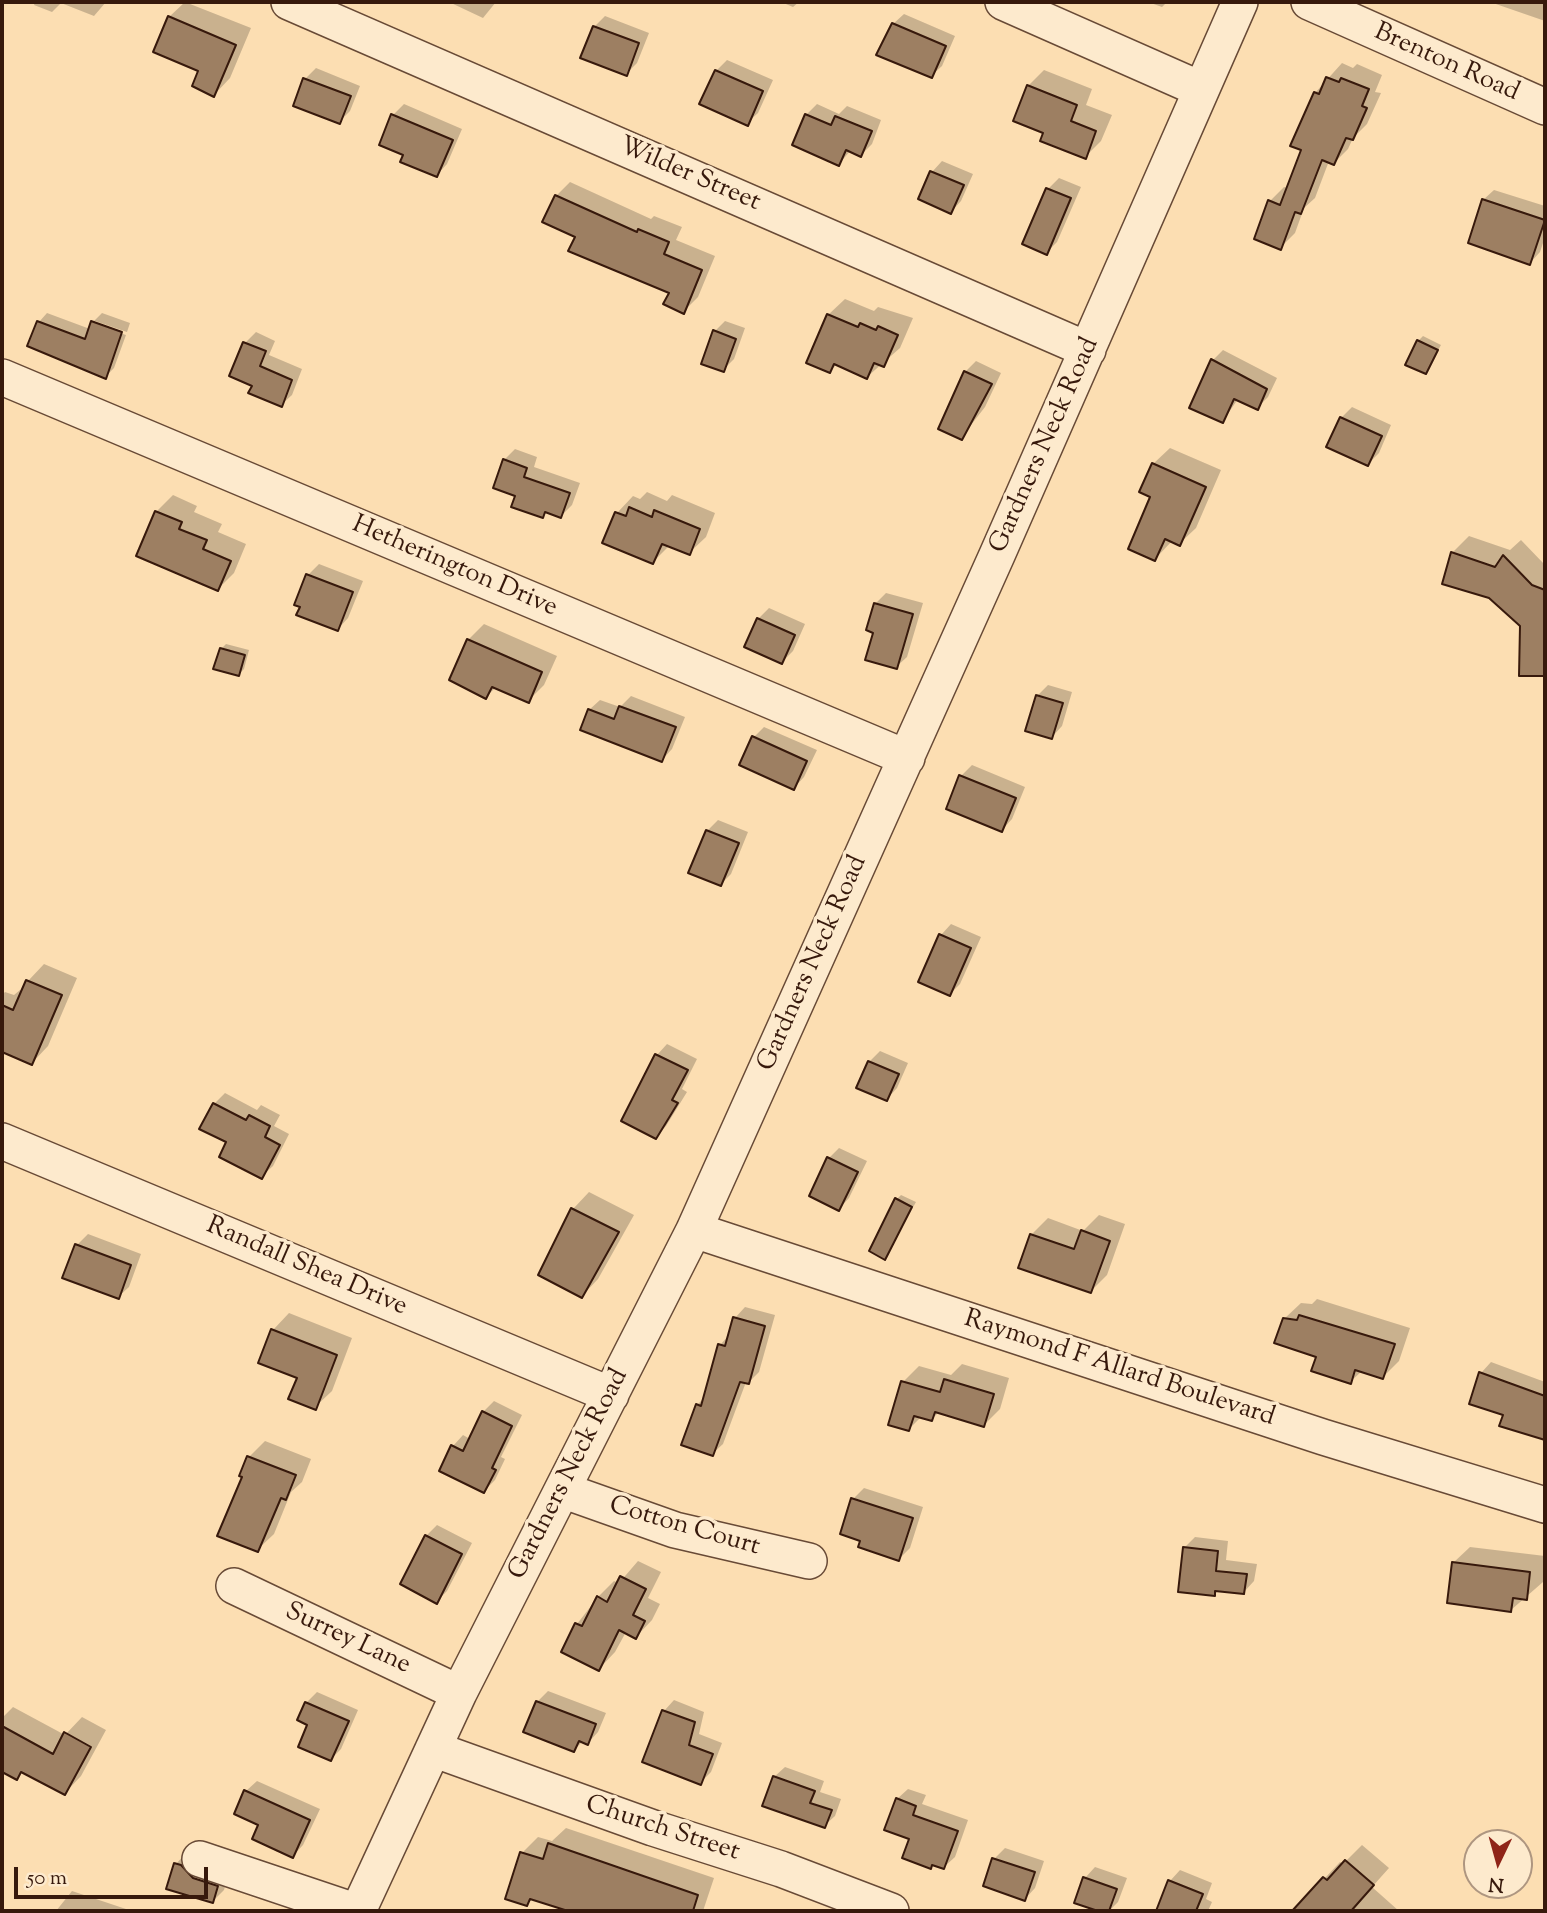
<!DOCTYPE html>
<html>
<head>
<meta charset="utf-8">
<style>
  body { margin:0 }
  #map { position:relative; width:1547px; height:1913px; overflow:hidden; background:#fcdeb2; font-family:"Sorts Mill Goudy",serif }
  canvas { display:block }
  .frame { position:absolute; inset:0; border:4px solid #37190c; pointer-events:none }
  .north { position:absolute; left:1463px; top:1829px; width:70px; height:70px; box-sizing:border-box; background:#fdeacd; border:2px solid #ae9680; border-radius:50%; rotate:185deg; font-size:19px; font-weight:700; line-height:28px; text-align:center; color:#37190c }
  .north::after { content:''; display:block; margin:auto; width:24px; height:32px; background:#8f2418; clip-path:polygon(50% 0,100% 100%,50% 72%,0 100%) }
  .scale { position:absolute; left:14px; top:1867px; width:194px; height:32px; box-sizing:border-box; border:4px solid #37190c; border-top:0; padding-left:9px; font-size:21px; line-height:24px; white-space:nowrap; color:#37190c; -webkit-text-stroke:5px #fdeacd; paint-order:stroke }
</style>
</head>
<body>
<div id="map">
<canvas width="1547" height="1913"></canvas>
<div class="frame"></div>
<div class="north">N</div>
<div class="scale">50 m</div>
</div>
<script>
const ctx = document.querySelector('canvas').getContext('2d');
ctx.lineJoin = 'round';
function paint(path, color) { ctx.fillStyle = color; ctx.fill(path, 'evenodd'); }
const shape = rows => new Path2D(rows.map(r => 'M' + r).join(''));
function trace(path, color, width, dash) { ctx.strokeStyle = color; ctx.lineWidth = width; ctx.lineCap = dash ? 'butt' : 'round'; ctx.setLineDash(dash || []); ctx.stroke(path); }
function label(font, color, halo, rows, align = 'center') {
  ctx.font = font + ' "Sorts Mill Goudy",serif'; ctx.lineWidth = 7; ctx.setLineDash([]); ctx.textBaseline = 'middle'; ctx.strokeStyle = halo; ctx.fillStyle = color; for (const [text, x, y, turn = 0] of rows) {
    ctx.save(); ctx.translate(x, y); ctx.rotate((+turn || 0) * Math.PI / 180); ctx.textAlign = isNaN(turn) ? turn : align; if (halo) ctx.strokeText(text, 0, 0); ctx.fillText(text, 0, 0); ctx.restore();
  }
}
paint(shape([
  [35,2,106,2,94,16,61,3,52,12,34,5],
  [185,2,251,28,230,78,214,95,169,17],
  [449,2,496,2,483,18],
  [781,2,799,2,793,7],
  [1148,2,1167,2,1162,7],
  [1490,2,1545,2,1545,21],
  [904,14,955,36,942,66,931,76,893,24],
  [605,16,649,33,637,63,626,74,594,27],
  [727,60,773,80,758,113,747,123,716,71],
  [1342,63,1353,68,1357,64,1382,75,1375,92,1381,93,1367,124,1353,138,1348,149,1334,163,1329,161,1315,198,1304,208,1295,233,1280,248,1270,201,1284,187,1288,188,1303,150,1315,93],
  [316,68,360,86,350,111,339,122,295,105,305,79],
  [1044,70,1092,89,1086,105,1112,115,1101,141,1085,157,1045,132,1028,86],
  [404,104,462,129,447,164,437,175,405,154,393,115],
  [817,104,839,114,847,106,881,120,872,144,861,155,851,150,839,164,806,115],
  [942,161,973,174,961,201,951,212,920,198,932,172],
  [1059,178,1081,187,1057,242,1046,253,1024,243,1048,189],
  [570,182,651,219,654,216,682,227,676,240,715,256,698,297,684,311,671,292,577,236,556,196],
  [1494,190,1545,206,1545,237,1540,252,1530,263,1483,200],
  [845,299,874,311,878,307,913,318,900,348,867,377,837,364,830,371,828,315],
  [47,313,90,329,93,322,102,313,130,323,127,332,95,321,95,325,126,335,114,368,105,377,39,322],
  [725,321,745,328,734,359,723,370,715,331],
  [256,332,275,341,269,355,302,369,292,395,281,405,254,385,245,343],
  [1423,336,1441,345,1426,372,1418,341],
  [1223,350,1277,378,1268,397,1257,408,1238,399,1223,421,1213,360],
  [976,361,1001,373,985,407,961,438,965,372],
  [1352,407,1391,425,1379,453,1368,464,1341,418],
  [1170,448,1221,470,1196,528,1179,544,1172,541,1155,559,1153,464],
  [515,449,537,457,534,467,580,483,572,505,561,516,547,511,543,516,517,495,504,460],
  [647,492,667,501,672,495,715,513,706,537,689,553,670,545,653,562,617,513,633,496,640,499],
  [173,495,197,506,194,512,222,524,218,532,246,544,234,573,218,589,156,512],
  [1469,536,1510,550,1521,540,1545,565,1545,674,1521,674,1522,625,1452,553],
  [319,564,363,581,348,618,338,629,308,575],
  [886,593,923,603,907,657,896,667,875,631,875,604],
  [769,608,805,624,793,651,782,662,758,619],
  [484,624,557,656,544,685,528,701,496,687,486,697,468,640],
  [226,644,249,650,244,669,239,674,221,649],
  [1048,685,1072,692,1062,726,1052,737,1037,696],
  [631,696,685,717,672,749,662,760,589,710,600,700,620,707],
  [764,727,817,750,804,777,794,788,754,737],
  [972,765,1025,787,1012,819,1002,830,961,776],
  [718,820,748,832,731,874,721,884,707,831],
  [951,924,981,937,960,984,950,994,941,935],
  [44,964,77,978,48,1046,32,1063,2,1050,2,995,5,992,14,995,20,990,23,991,28,981],
  [667,1044,697,1059,682,1089,687,1092,666,1126,656,1136,623,1120,657,1055],
  [880,1051,908,1063,897,1088,887,1099,869,1062],
  [225,1093,257,1110,261,1105,280,1115,274,1126,289,1134,273,1166,262,1176,214,1104],
  [839,1148,867,1161,849,1198,839,1209,829,1158],
  [589,1192,634,1215,598,1279,582,1296,540,1275,573,1209],
  [901,1195,916,1202,885,1257,897,1199],
  [1099,1215,1125,1224,1107,1275,1091,1291,1031,1235,1048,1218,1083,1231],
  [88,1234,141,1254,129,1287,118,1297,65,1277,77,1245],
  [1317,1299,1410,1328,1399,1361,1383,1377,1362,1371,1350,1382,1318,1356,1284,1319,1301,1303,1312,1304],
  [745,1307,775,1315,759,1372,749,1382,746,1382,723,1444,712,1454,697,1405,705,1397,720,1345,730,1334,735,1318],
  [289,1313,352,1338,332,1391,315,1407,299,1377,260,1362,273,1330],
  [1491,1362,1545,1382,1543,1438,1505,1414,1481,1373],
  [962,1364,1009,1378,1000,1409,984,1425,939,1412,932,1419,922,1416,909,1429,903,1382,919,1366,951,1375],
  [494,1401,522,1415,501,1457,505,1459,495,1480,484,1491,441,1470,453,1446,463,1435,470,1439,483,1412],
  [265,1441,311,1459,302,1482,291,1492,274,1534,257,1550,245,1476,249,1457],
  [864,1488,923,1507,910,1548,899,1559,863,1540,853,1499],
  [437,1525,472,1543,447,1591,436,1602,402,1584,426,1536],
  [1195,1537,1228,1541,1226,1560,1257,1564,1254,1581,1244,1592,1219,1589,1214,1595,1184,1548],
  [1470,1547,1545,1556,1543,1582,1511,1610,1453,1563],
  [638,1561,661,1572,648,1598,660,1604,652,1620,636,1637,626,1632,615,1652,599,1669,577,1624,598,1597,614,1581,619,1583],
  [548,1691,606,1713,598,1732,588,1743,583,1741,574,1750,537,1702],
  [317,1692,358,1710,341,1749,331,1759,310,1724,306,1703],
  [674,1700,704,1712,699,1734,722,1743,711,1772,700,1783,664,1711],
  [13,1707,65,1735,82,1717,106,1730,81,1776,65,1793,24,1771,16,1778,2,1770,2,1718],
  [785,1767,824,1781,820,1792,841,1799,835,1816,824,1826,774,1777],
  [257,1781,320,1809,303,1845,293,1856,260,1824,246,1791],
  [908,1789,926,1795,922,1804,968,1820,955,1857,944,1867,933,1864,931,1866,911,1838,897,1799],
  [566,1828,714,1878,703,1911,593,1911,533,1898,527,1904,522,1853,538,1837,552,1841],
  [1362,1845,1389,1868,1372,1887,1399,1911,1294,1911,1340,1862,1343,1864],
  [1005,1848,1044,1861,1035,1888,1025,1899,985,1885,994,1859],
  [186,1853,228,1876,224,1890,213,1901,176,1864],
  [1095,1867,1127,1878,1118,1902,1109,1911,1077,1902,1085,1878],
  [1180,1870,1212,1883,1206,1899,1212,1902,1208,1911,1158,1911,1170,1881],
  [72,1891,132,1911,56,1911]
]), '#0003');
const building = shape([
  [168,16,236,45,214,97,192,86,198,71,153,52,168,16],
  [892,23,946,46,932,78,876,55,892,23],
  [593,26,639,43,627,76,580,58,593,26],
  [715,70,763,91,748,126,699,104,715,70],
  [1326,77,1339,82,1341,78,1369,89,1362,106,1367,108,1353,140,1346,138,1334,165,1322,160,1301,214,1295,212,1281,250,1254,239,1268,200,1280,205,1301,150,1290,146,1314,92,1319,94,1326,77],
  [303,78,351,96,340,124,293,106,303,78],
  [1027,85,1077,105,1071,121,1096,131,1086,159,1040,141,1043,133,1013,121,1027,85],
  [391,114,453,140,437,177,400,162,403,155,379,145,391,114],
  [805,114,831,125,835,116,872,131,861,157,846,150,839,166,792,145,805,114],
  [930,171,964,185,951,214,918,199,930,171],
  [1046,188,1071,198,1047,255,1022,244,1046,188],
  [555,195,637,232,638,229,669,242,664,254,702,270,684,314,663,304,669,293,568,251,575,237,542,222,555,195],
  [1482,199,1545,220,1530,265,1468,243,1482,199],
  [827,314,858,327,860,323,876,330,878,326,898,335,884,367,874,363,867,379,834,364,830,373,806,363,827,314],
  [37,321,85,339,91,321,122,332,106,379,27,346,37,321],
  [713,330,736,339,724,372,701,364,713,330],
  [1417,340,1438,350,1426,374,1405,365,1417,340],
  [243,342,266,351,260,366,292,380,282,407,248,393,252,386,229,376,243,342],
  [1211,359,1267,389,1258,410,1234,399,1223,423,1189,408,1211,359],
  [964,371,992,384,962,440,938,429,964,371],
  [1340,417,1382,436,1368,466,1326,447,1340,417],
  [503,459,527,468,524,477,570,493,561,518,545,512,543,518,511,507,515,496,493,488,503,459],
  [1152,463,1206,487,1180,546,1165,539,1155,561,1128,549,1150,497,1139,492,1152,463],
  [629,507,652,517,654,510,700,529,690,555,662,544,653,564,602,543,615,512,626,516,629,507],
  [155,511,182,522,179,529,207,540,203,549,231,561,218,591,136,556,155,511],
  [1451,552,1495,567,1503,555,1532,585,1545,590,1545,676,1519,676,1520,626,1489,598,1442,584,1451,552],
  [306,574,353,592,338,631,296,615,300,607,294,605,306,574],
  [874,603,913,614,897,669,865,660,873,633,866,630,874,603],
  [757,618,795,635,782,664,744,647,757,618],
  [467,639,542,672,529,703,492,687,486,699,449,680,467,639],
  [220,648,245,655,239,676,213,669,220,648],
  [1036,695,1063,703,1052,739,1025,731,1036,695],
  [619,706,676,727,662,762,580,730,588,709,614,719,619,706],
  [752,736,807,761,794,790,739,765,752,736],
  [959,775,1016,798,1002,832,946,809,959,775],
  [706,830,739,843,721,886,688,873,706,830],
  [939,934,971,948,950,996,918,982,939,934],
  [26,980,62,995,32,1065,2,1052,2,1005,13,1010,26,980],
  [655,1054,688,1070,672,1100,678,1103,656,1139,621,1121,655,1054],
  [868,1061,899,1074,887,1101,856,1088,868,1061],
  [213,1103,246,1120,249,1115,270,1126,265,1137,280,1145,262,1179,219,1157,226,1142,199,1129,213,1103],
  [827,1157,858,1172,839,1211,809,1196,827,1157],
  [895,1198,912,1207,885,1260,869,1251,895,1198],
  [571,1208,619,1232,582,1298,538,1275,571,1208],
  [1081,1230,1110,1241,1091,1293,1018,1268,1030,1234,1074,1249,1081,1230],
  [75,1244,131,1265,119,1299,62,1278,75,1244],
  [1299,1315,1395,1344,1383,1379,1355,1370,1351,1384,1311,1371,1316,1357,1274,1343,1283,1318,1297,1320,1299,1315],
  [733,1317,765,1326,749,1384,740,1382,713,1456,681,1445,696,1404,701,1406,718,1344,725,1346,733,1317],
  [271,1329,337,1355,316,1410,288,1399,297,1378,258,1363,271,1329],
  [1479,1372,1545,1396,1545,1440,1499,1426,1503,1415,1469,1404,1479,1372],
  [944,1379,994,1394,984,1427,935,1412,932,1421,914,1416,909,1431,888,1425,901,1381,940,1392,944,1379],
  [482,1411,512,1426,492,1468,496,1470,484,1493,439,1471,451,1445,463,1451,482,1411],
  [247,1456,296,1475,286,1500,281,1498,258,1552,217,1536,242,1477,239,1476,247,1456],
  [851,1498,913,1518,899,1561,858,1547,860,1541,840,1534,851,1498],
  [425,1535,462,1554,437,1604,400,1584,425,1535],
  [1183,1547,1218,1551,1216,1571,1247,1574,1244,1594,1215,1591,1215,1596,1178,1592,1183,1547],
  [1452,1562,1530,1572,1527,1600,1513,1598,1511,1612,1447,1603,1452,1562],
  [620,1576,646,1589,633,1615,645,1621,636,1639,619,1630,599,1671,561,1652,575,1623,582,1626,597,1596,607,1602,620,1576],
  [536,1701,596,1724,588,1745,579,1741,574,1752,523,1732,536,1701],
  [305,1702,349,1721,331,1761,298,1747,307,1725,297,1720,305,1702],
  [662,1710,695,1722,689,1745,713,1754,701,1785,642,1762,662,1710],
  [2,1726,53,1754,64,1732,91,1747,65,1795,21,1772,17,1780,2,1772,2,1726],
  [773,1776,815,1791,810,1803,832,1810,825,1828,762,1806,773,1776],
  [244,1790,310,1820,293,1858,252,1839,258,1825,234,1814,244,1790],
  [896,1798,916,1806,913,1815,958,1831,944,1869,932,1865,931,1869,902,1858,909,1839,884,1830,896,1798],
  [548,1843,698,1895,693,1911,568,1911,530,1899,527,1906,505,1899,520,1852,543,1859,548,1843],
  [992,1858,1035,1872,1025,1901,983,1886,992,1858],
  [1345,1860,1374,1885,1351,1911,1292,1911,1323,1877,1327,1880,1345,1860],
  [174,1863,181,1865,193,1878,218,1886,213,1903,166,1889,174,1863],
  [1083,1877,1117,1889,1109,1911,1098,1911,1074,1903,1083,1877],
  [1168,1880,1203,1894,1196,1911,1156,1911,1168,1880]
]);
paint(building, '#9d7f62');
trace(building, '#37190c', 2);
const minor = shape([
  [289,2,1088,350],
  [1003,2,1200,89],
  [1309,2,1545,107],
  [2,377,907,758],
  [2,1141,611,1395],
  [694,1230,1323,1437,1545,1505],
  [562,1490,675,1530,809,1561],
  [234,1586,459,1693],
  [433,1749,653,1828,781,1869,891,1911],
  [200,1859,355,1911],
  [358,1911,459,1693,694,1230,997,555,1240,2]
]);
trace(minor, '#684a36', 38);
trace(minor, '#fdeacd', 35);
label('26px', '#37190c', '#fdeacd', [
  ["Brenton Road",1446,64,24],
  ["Wilder Street",689,176,23],
  ["Gardners Neck Road",1046,446,-66],
  ["Hetherington Drive",454,568,23],
  ["Gardners Neck Road",814,964,-66],
  ["Randall Shea Drive",306,1268,23],
  ["Raymond F Allard Boulevard",1119,1370,18],
  ["Gardners Neck Road",570,1475,-63],
  ["Cotton Court",684,1528,16],
  ["Surrey Lane",347,1640,25],
  ["Church Street",662,1830,18]
]);
</script>
</body>
</html>
